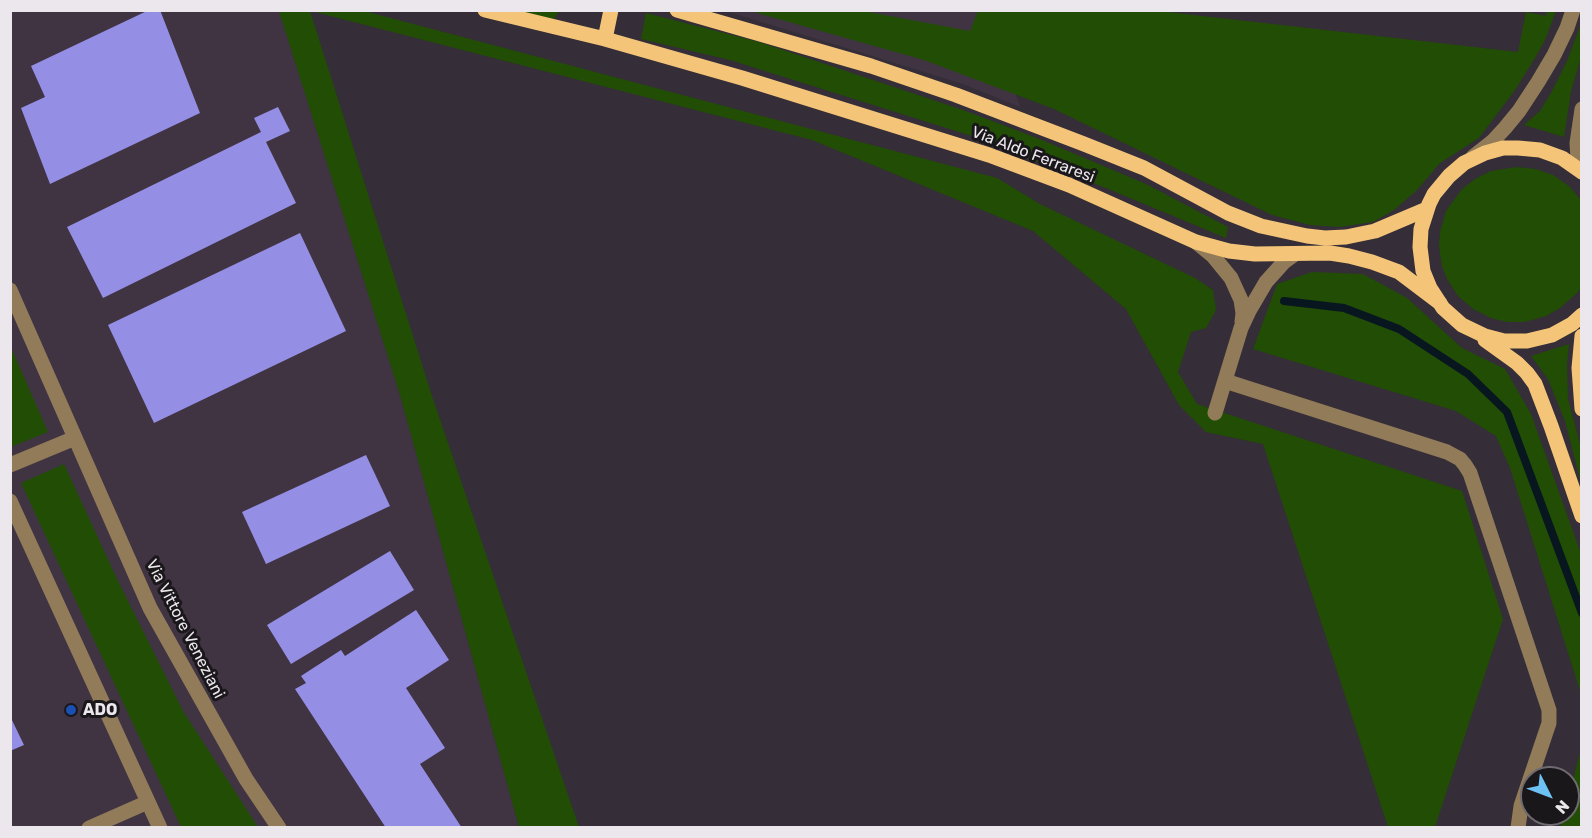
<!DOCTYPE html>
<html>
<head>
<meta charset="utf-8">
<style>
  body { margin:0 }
  #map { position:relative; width:1592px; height:838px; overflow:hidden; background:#352d37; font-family:Rubik,sans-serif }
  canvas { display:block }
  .frame { position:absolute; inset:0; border:12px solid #ece7ed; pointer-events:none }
  .north { position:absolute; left:1520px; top:766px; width:60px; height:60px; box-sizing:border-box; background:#1a171b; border:2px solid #6e6a6f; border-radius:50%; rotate:132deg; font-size:16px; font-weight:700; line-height:24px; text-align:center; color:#ece7ed }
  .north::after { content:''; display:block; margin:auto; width:21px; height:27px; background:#6ec2f3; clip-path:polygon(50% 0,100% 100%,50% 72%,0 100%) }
</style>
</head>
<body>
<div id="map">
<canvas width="1592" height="838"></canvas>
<div class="frame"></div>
<div class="north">N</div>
</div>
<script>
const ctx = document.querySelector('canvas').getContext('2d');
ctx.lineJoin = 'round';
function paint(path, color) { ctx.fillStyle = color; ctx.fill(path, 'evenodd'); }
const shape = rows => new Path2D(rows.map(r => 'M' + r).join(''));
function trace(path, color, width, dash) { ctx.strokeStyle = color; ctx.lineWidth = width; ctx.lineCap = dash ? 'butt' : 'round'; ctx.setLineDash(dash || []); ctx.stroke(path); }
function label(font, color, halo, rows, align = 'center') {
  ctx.font = font + ' Rubik,sans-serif'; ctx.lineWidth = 6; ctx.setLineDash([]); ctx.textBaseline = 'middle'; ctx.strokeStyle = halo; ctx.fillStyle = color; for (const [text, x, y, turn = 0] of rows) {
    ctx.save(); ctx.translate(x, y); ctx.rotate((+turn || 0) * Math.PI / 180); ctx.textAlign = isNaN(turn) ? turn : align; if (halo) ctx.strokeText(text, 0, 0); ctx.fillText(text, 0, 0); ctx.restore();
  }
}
paint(shape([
  [10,11,279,11,400,395,519,827,11,827],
  [726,11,988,11,1020,107,960,83]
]), '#403443');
paint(shape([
  [1150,10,1518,52,1526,12,1546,16,1547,11,1556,11,1545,40,1535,58,1515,90,1479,138,1440,163,1417,190,1394,210,1373,222,1340,227,1310,225,1272,215,1054,109,924,60,750,11,863,11,970,31,978,11],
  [279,11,310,11,433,399,579,827,519,827,400,395],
  [311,11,364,11,997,178,1040,204,1195,278,1213,290,1216,310,1206,328,1191,332,1178,372,1197,404,1462,491,1503,619,1435,827,1388,827,1263,444,1206,432,1179,405,1126,309,1033,231,812,140],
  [518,11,559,11,554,19],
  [646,13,759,42,963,110,1037,138,1146,184,1228,227,1226,238,1101,186,975,137,730,60,641,39],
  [1581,24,1581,57,1571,91,1564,137,1524,125,1540,111,1551,93,1567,61],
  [1517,167,1536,169,1553,175,1569,186,1580,199,1582,202,1581,287,1578,292,1560,308,1546,316,1525,322,1507,322,1491,318,1473,309,1458,296,1447,279,1442,266,1439,246,1440,232,1446,211,1462,189,1475,179,1491,171],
  [1312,272,1363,274,1407,298,1462,348,1505,369,1531,414,1581,554,1581,694,1510,468,1496,436,1456,411,1253,349,1277,284],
  [1569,344,1567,365,1568,399,1581,448,1581,483,1565,421,1548,379,1531,356],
  [10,345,48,432,11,447,10,447],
  [64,464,118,581,183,711,258,827,181,827,21,483],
  [1581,749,1581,827,1560,827,1564,814,1568,814,1568,799]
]), '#214e04');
trace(shape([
  [1284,301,1344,308,1399,329,1468,374,1507,412,1582,613]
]), '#08171f', 8);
paint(shape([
  [149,10,160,10,200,113,50,184,21,108,45,97,31,66],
  [278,107,290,131,266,142,296,203,103,298,67,227,261,132,254,118],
  [300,233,346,331,154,423,108,325],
  [366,455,390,506,266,564,242,512],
  [390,551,414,590,291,664,267,625],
  [416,610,449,660,406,688,445,748,420,764,462,828,386,828,295,689,306,683,301,676,341,650,345,656],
  [10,716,24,745,10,751]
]), '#948ee5');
trace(shape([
  [1582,109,1577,143,1578,159,1582,172],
  [1473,157,1492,142,1505,128,1519,111,1538,82,1554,55,1567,28,1573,10],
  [1196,242,1213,256,1231,278,1241,300,1243,313,1242,322],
  [10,290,150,608,246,779,279,828],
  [1225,381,1447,452,1460,459,1465,465,1470,473,1549,710,1549,723,1521,806,1518,828],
  [1215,413,1241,328,1249,311,1266,282,1284,262,1295,254],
  [10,465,75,438],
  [10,501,160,828],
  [89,828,148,802]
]), '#917b58', 15);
trace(shape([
  [485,10,605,39,742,78,989,155,1069,185,1196,242,1229,251,1255,254,1330,253,1349,256,1372,262,1399,272,1440,303],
  [677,10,871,66,956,95,1084,144,1144,168,1228,213,1261,226,1307,236,1325,238,1346,237,1375,231,1427,209],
  [605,39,611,10],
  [1582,172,1562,158,1540,150,1518,148,1503,148,1485,153,1464,163,1449,176,1434,194,1429,204,1421,229,1420,247,1423,271,1430,288,1443,308,1462,325,1485,336,1504,341,1527,341,1552,335,1572,324,1582,315],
  [1582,336,1579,368,1582,409],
  [1485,340,1517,363,1527,373,1535,384,1551,426,1582,516]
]), '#f4c579', 15);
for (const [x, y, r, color] of [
  [71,710,6,"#1a4fb4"]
]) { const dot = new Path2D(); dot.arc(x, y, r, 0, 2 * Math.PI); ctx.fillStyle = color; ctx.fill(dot); trace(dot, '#1a171b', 2); }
label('16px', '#ece7ed', '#1a171b', [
  ["Via Aldo Ferraresi",1033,155,21],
  ["Via Vittore Veneziani",185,629,63]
]);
label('bold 16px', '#ece7ed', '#1a171b', [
  ["ADO",83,710]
], 'left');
</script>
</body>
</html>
